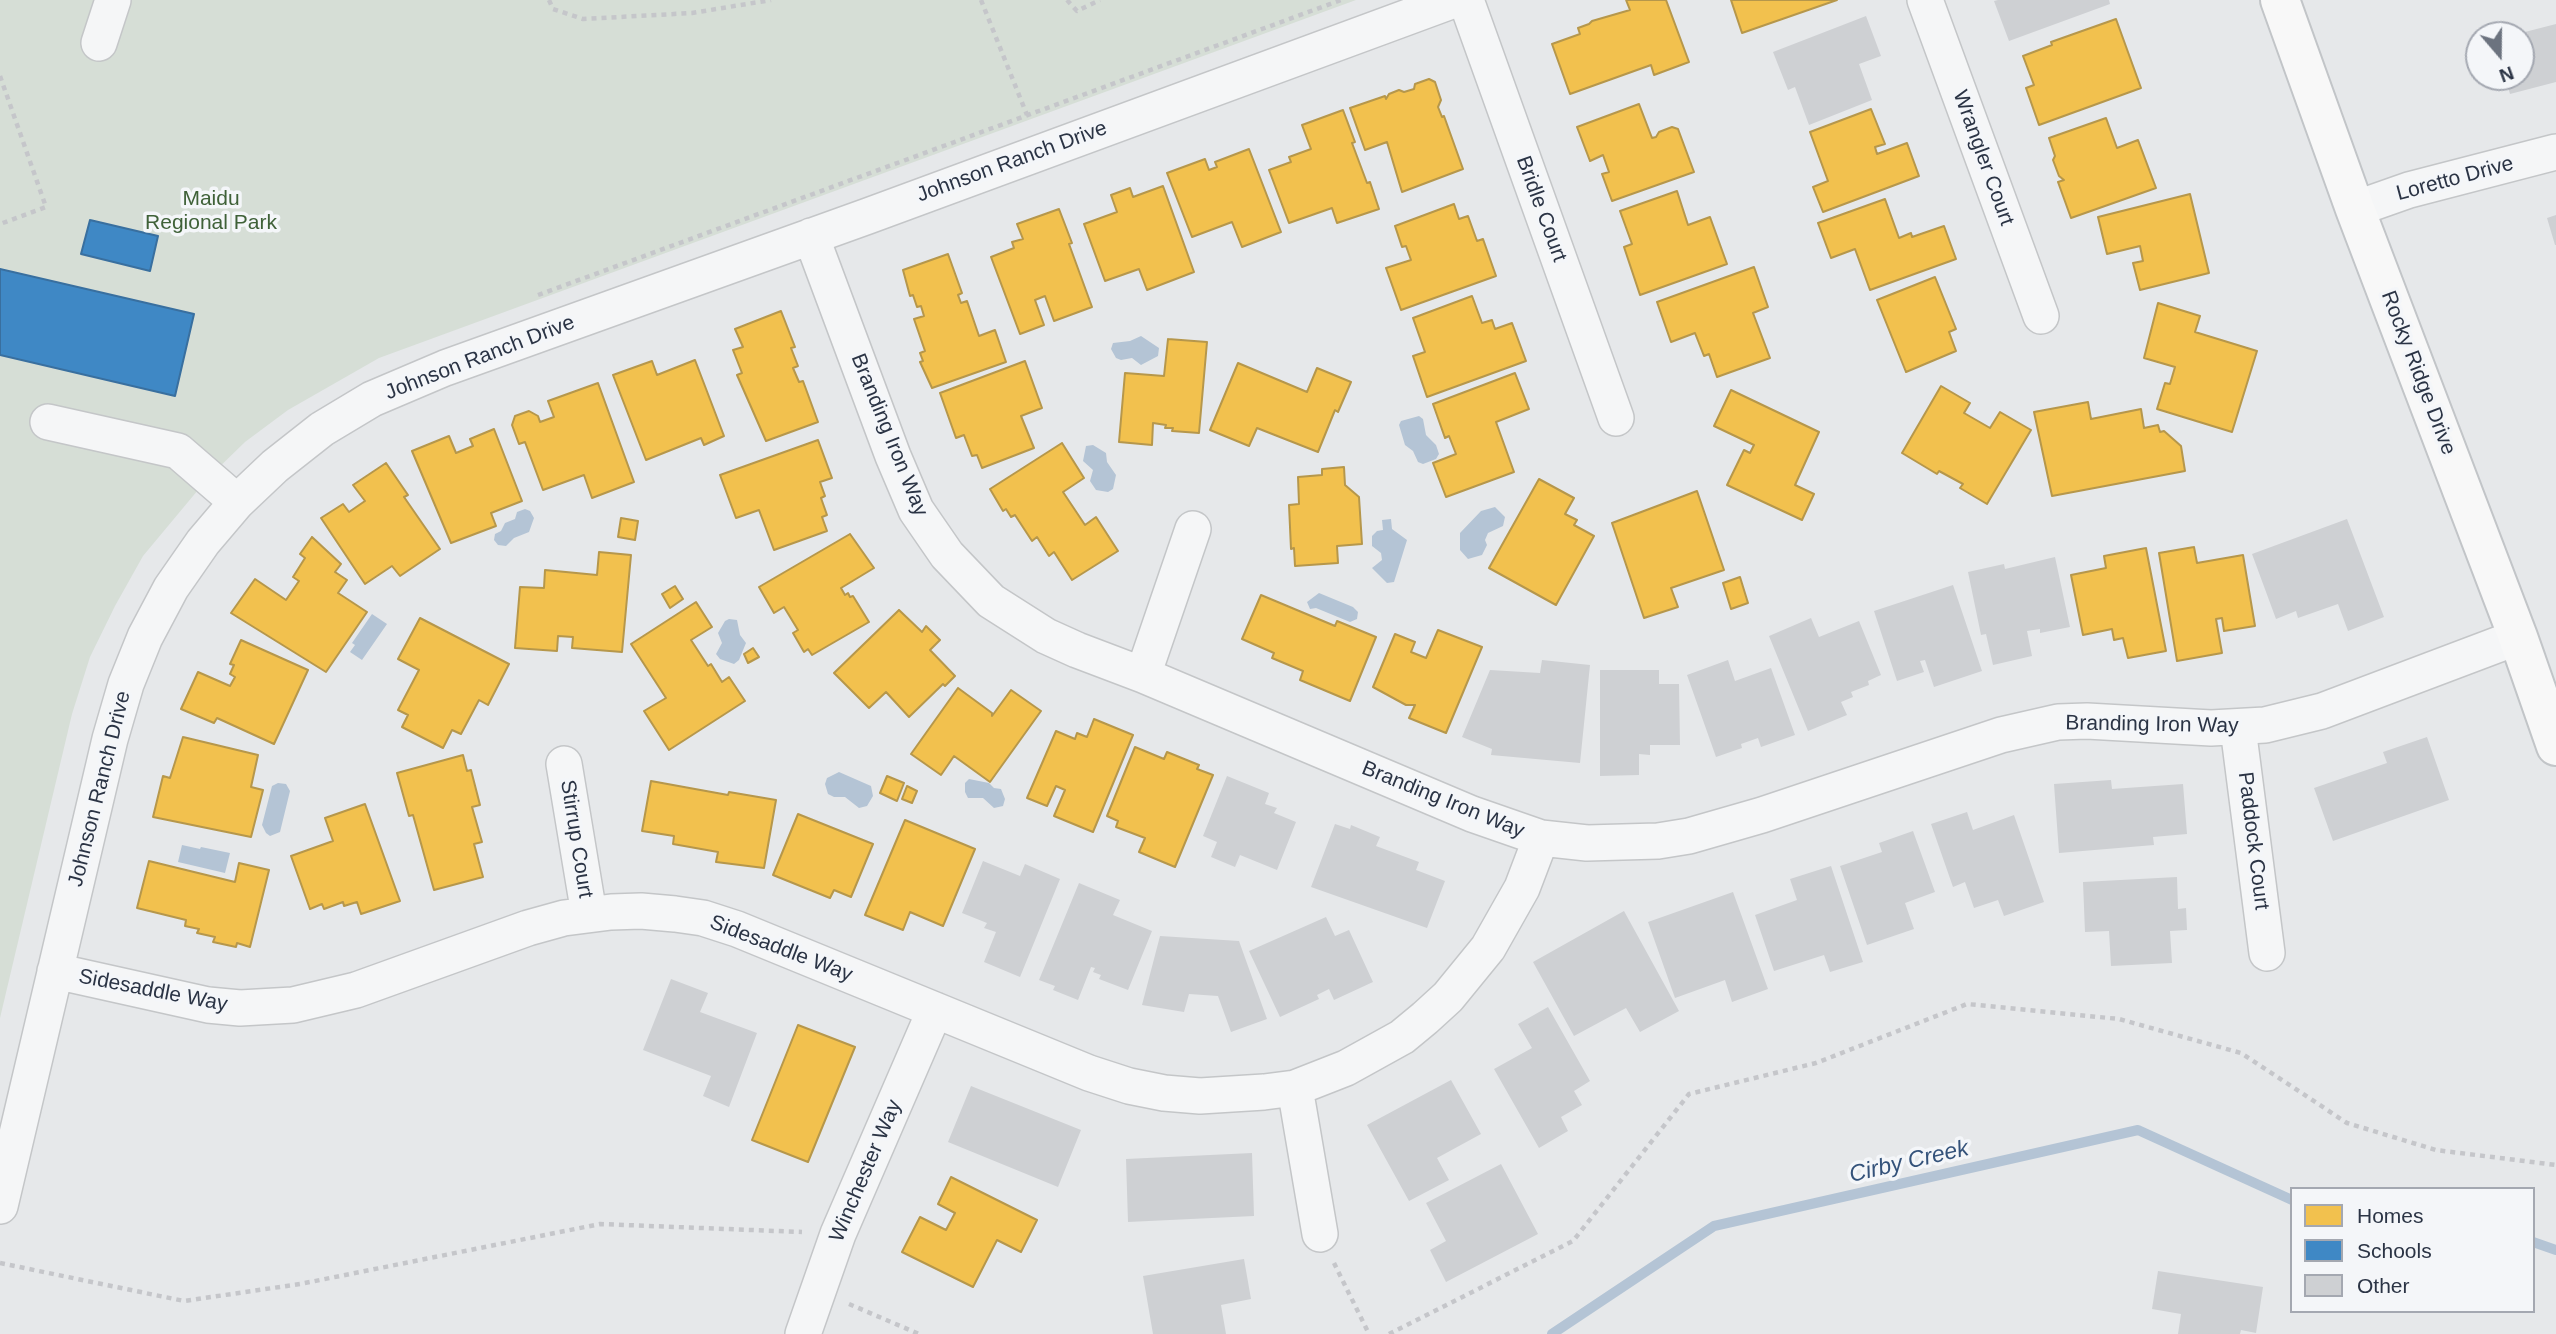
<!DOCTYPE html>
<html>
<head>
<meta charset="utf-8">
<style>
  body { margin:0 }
  #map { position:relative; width:2556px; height:1334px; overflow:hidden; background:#e6e8ea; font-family:Arial,sans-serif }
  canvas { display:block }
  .legend { position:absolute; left:2290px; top:1187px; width:245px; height:126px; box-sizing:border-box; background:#f4f6f9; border:2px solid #a4a8b1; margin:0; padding:9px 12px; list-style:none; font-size:21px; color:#2b3445 }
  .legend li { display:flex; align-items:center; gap:14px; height:35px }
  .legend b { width:35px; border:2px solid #a4a8b1 }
  .north { position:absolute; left:2465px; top:21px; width:70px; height:70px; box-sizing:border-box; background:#f4f6f9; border:2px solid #a4a8b1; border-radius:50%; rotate:160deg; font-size:19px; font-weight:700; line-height:28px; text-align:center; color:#2b3445 }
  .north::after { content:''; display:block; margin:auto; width:24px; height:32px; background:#6c737f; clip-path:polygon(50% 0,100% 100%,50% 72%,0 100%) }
</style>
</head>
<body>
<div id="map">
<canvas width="2556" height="1334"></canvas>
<ul class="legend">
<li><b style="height:19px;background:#f2c14e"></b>Homes</li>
<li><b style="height:19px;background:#3f88c5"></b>Schools</li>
<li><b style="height:19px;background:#ced0d3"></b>Other</li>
</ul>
<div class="north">N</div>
</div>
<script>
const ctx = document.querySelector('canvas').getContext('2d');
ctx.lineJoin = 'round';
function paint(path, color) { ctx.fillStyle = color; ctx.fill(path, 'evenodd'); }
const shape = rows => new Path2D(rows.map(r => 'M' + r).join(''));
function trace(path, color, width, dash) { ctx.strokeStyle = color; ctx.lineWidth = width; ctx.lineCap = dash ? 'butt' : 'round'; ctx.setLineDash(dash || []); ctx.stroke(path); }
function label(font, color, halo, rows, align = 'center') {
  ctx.font = font + ' Arial,sans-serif'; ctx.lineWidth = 7; ctx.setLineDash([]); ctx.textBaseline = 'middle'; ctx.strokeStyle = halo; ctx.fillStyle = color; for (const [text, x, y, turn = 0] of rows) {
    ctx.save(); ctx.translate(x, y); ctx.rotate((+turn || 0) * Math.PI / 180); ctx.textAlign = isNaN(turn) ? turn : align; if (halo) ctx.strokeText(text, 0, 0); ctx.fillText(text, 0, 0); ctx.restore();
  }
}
paint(shape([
  [0,0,1356,0,379,358,288,410,245,442,208,478,143,556,115,606,90,657,72,714,0,1018]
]), '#d6ded6');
paint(shape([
  [1141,336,1159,348,1158,356,1141,365,1132,358,1121,360,1116,358,1111,349,1113,343,1130,341],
  [1419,416,1423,419,1426,435,1436,445,1439,454,1436,459,1423,464,1418,462,1413,451,1405,445,1399,425,1401,421],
  [1093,445,1106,453,1107,462,1116,475,1113,489,1108,492,1096,490,1090,481,1093,470,1083,461,1086,446],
  [1495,507,1505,517,1503,526,1488,533,1485,540,1487,545,1482,555,1468,559,1460,550,1460,533,1481,511],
  [525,509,530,511,534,518,529,532,514,538,506,546,498,545,494,540,495,534,501,531,505,523,515,519,517,512],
  [1391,519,1392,529,1407,540,1394,582,1387,583,1372,568,1382,560,1381,553,1372,546,1372,536,1377,531,1383,530,1382,520],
  [1319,593,1353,607,1358,612,1357,619,1350,622,1316,608,1310,609,1307,602],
  [372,614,387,624,362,660,350,652,355,645,352,643],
  [729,619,737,620,740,635,746,643,739,660,734,664,720,659,716,654,722,643,718,633,725,621],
  [839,772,871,786,873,796,867,806,859,808,845,797,834,797,828,794,825,784,827,778],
  [969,779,989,783,994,788,1001,789,1005,799,1003,806,994,808,983,798,968,798,965,792,965,783],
  [278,783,286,784,290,791,280,832,270,836,266,833,262,825,272,786],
  [182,845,200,849,201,847,230,853,225,873,178,862]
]), '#b4c4d5');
const homes = shape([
  [1626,0,1666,0,1689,62,1654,75,1651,65,1570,94,1552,44,1580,34,1578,28,1589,24,1592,21,1630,10,1626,0],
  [1731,0,1837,0,1742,33,1731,0],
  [2116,19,2141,88,2039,125,2026,88,2034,85,2023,56,2052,45,2051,42,2116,19],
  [1429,79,1435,82,1441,100,1438,107,1442,117,1444,116,1463,169,1402,192,1387,142,1365,150,1350,108,1385,96,1386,99,1389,94,1399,90,1404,92,1414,89,1415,84,1429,79],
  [1639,104,1652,138,1656,137,1659,132,1672,127,1678,129,1694,172,1612,201,1602,174,1609,172,1603,155,1590,161,1577,127,1639,104],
  [1871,109,1885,144,1875,147,1877,154,1907,143,1919,176,1823,212,1813,187,1828,181,1810,132,1871,109],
  [1343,110,1355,142,1352,143,1367,183,1370,182,1379,209,1337,223,1332,208,1289,223,1269,170,1291,162,1289,157,1311,149,1302,125,1343,110],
  [2106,118,2117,148,2138,140,2156,188,2071,218,2058,182,2064,180,2059,176,2053,160,2055,156,2049,138,2106,118],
  [1249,149,1281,232,1242,247,1232,222,1192,237,1167,173,1205,159,1209,170,1217,167,1215,162,1249,149],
  [1163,186,1194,272,1147,290,1139,269,1105,281,1084,224,1117,212,1111,195,1130,188,1133,197,1163,186],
  [1677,191,1688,225,1710,217,1727,264,1640,295,1624,247,1632,244,1620,211,1677,191],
  [2190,194,2209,273,2140,290,2133,263,2143,261,2140,246,2107,254,2098,217,2190,194],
  [1885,199,1899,238,1911,233,1912,237,1944,226,1956,259,1870,290,1855,249,1831,258,1818,223,1885,199],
  [1454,204,1459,219,1468,216,1477,241,1483,239,1496,276,1401,310,1386,268,1411,260,1406,246,1402,247,1395,226,1454,204],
  [1059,209,1072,243,1069,244,1092,307,1054,321,1045,296,1035,300,1044,325,1020,334,991,257,1014,248,1012,242,1023,239,1017,224,1059,209],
  [948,254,962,293,958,295,961,303,967,301,979,336,995,330,1006,362,932,388,920,362,923,361,920,353,925,351,914,319,924,316,921,306,917,307,913,295,910,296,903,270,948,254],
  [1754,267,1768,307,1753,313,1770,358,1717,377,1709,354,1704,356,1695,333,1671,342,1657,302,1754,267],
  [1935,277,1956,329,1949,332,1956,351,1906,372,1877,300,1935,277],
  [1472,296,1482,323,1492,320,1495,329,1512,323,1526,361,1427,397,1413,356,1425,352,1413,318,1472,296],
  [2158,303,2200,316,2195,332,2257,351,2232,432,2157,409,2165,383,2170,384,2175,367,2144,358,2158,303],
  [781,311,795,347,791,348,798,366,793,368,799,382,803,381,818,422,766,441,737,375,742,373,733,350,743,347,735,329,781,311],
  [1168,339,1207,342,1199,433,1172,431,1173,428,1165,428,1166,425,1153,423,1152,445,1119,442,1125,373,1164,376,1168,339],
  [695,360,724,436,704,445,701,438,646,460,613,375,652,361,657,375,695,360],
  [1025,361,1042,408,1021,416,1034,448,982,468,977,455,972,456,964,435,956,438,940,393,1025,361],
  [1238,363,1307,392,1317,368,1351,382,1338,412,1335,410,1318,452,1257,428,1249,446,1210,430,1238,363],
  [1515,373,1529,409,1496,422,1514,472,1446,497,1433,463,1456,454,1449,436,1445,438,1433,404,1515,373],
  [598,383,634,482,592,498,584,475,543,490,525,442,519,444,512,425,515,416,529,411,538,416,540,422,554,417,548,401,598,383],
  [1941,386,1970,403,1964,413,1990,428,2000,412,2031,430,1987,504,1960,488,1963,484,1939,471,1937,474,1902,453,1941,386],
  [1731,390,1819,432,1795,485,1814,494,1802,520,1727,485,1744,450,1750,453,1754,445,1714,426,1731,390],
  [2088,402,2091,419,2141,409,2144,428,2158,425,2160,432,2164,431,2181,446,2185,471,2052,496,2034,412,2088,402],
  [494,429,522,501,491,513,496,526,451,543,412,451,449,436,456,453,473,446,470,439,494,429],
  [818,440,832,478,820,482,825,496,821,498,827,515,822,517,827,531,774,550,759,510,736,518,720,475,818,440],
  [1062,443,1084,478,1063,492,1085,525,1096,517,1118,551,1072,580,1054,552,1049,556,1037,537,1032,541,1015,515,1011,517,1006,509,1003,511,990,489,1062,443],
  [386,463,408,495,404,497,440,549,400,576,392,566,365,584,321,518,343,504,349,512,365,501,353,485,386,463],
  [1344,467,1345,485,1359,497,1362,544,1337,546,1338,563,1295,566,1294,548,1291,549,1289,505,1299,504,1298,477,1322,475,1322,469,1344,467],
  [1539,479,1574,498,1565,514,1577,520,1574,525,1594,536,1556,605,1489,568,1539,479],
  [1697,491,1724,570,1671,588,1678,607,1644,618,1612,523,1697,491],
  [621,518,638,521,635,540,618,537,621,518],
  [850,534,874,568,841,588,845,595,848,593,850,597,853,596,869,622,812,655,808,649,804,652,793,633,798,630,784,607,774,613,759,587,850,534],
  [312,537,341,564,335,572,347,580,338,593,367,612,326,672,231,613,255,579,286,600,299,581,293,577,305,558,300,554,312,537],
  [2194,547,2197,563,2243,555,2255,626,2224,631,2222,618,2216,619,2222,653,2177,661,2159,553,2194,547],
  [2146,548,2166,651,2128,658,2123,638,2114,640,2112,629,2083,635,2071,575,2106,568,2104,556,2146,548],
  [599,552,631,555,622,652,572,648,573,637,558,636,557,651,515,648,520,587,544,588,545,570,597,575,599,552],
  [1740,577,1748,603,1731,609,1723,583,1740,577],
  [675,586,683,599,670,608,662,594,675,586],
  [1261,595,1335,626,1337,621,1376,637,1350,701,1300,680,1303,671,1272,658,1274,653,1242,639,1261,595],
  [696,602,712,627,691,640,708,666,711,664,722,682,729,677,745,701,669,750,644,711,666,698,631,644,696,602],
  [899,610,922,632,926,626,940,640,930,650,955,676,945,686,943,684,909,717,886,692,869,708,834,673,899,610],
  [420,618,509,664,488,705,479,700,461,734,452,730,443,748,402,727,408,715,398,710,419,670,398,659,420,618],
  [1438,630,1482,647,1446,733,1409,718,1415,705,1406,705,1373,687,1395,634,1415,642,1411,652,1426,658,1438,630],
  [241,640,308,670,274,744,217,718,214,723,181,709,198,672,230,686,235,677,230,674,234,665,230,664,241,640],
  [753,648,759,657,748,663,744,654,753,648],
  [958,688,992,713,992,716,1011,690,1041,711,990,782,954,756,941,775,911,754,958,688],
  [1094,719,1133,735,1093,832,1054,816,1065,790,1056,786,1047,806,1027,798,1056,731,1075,739,1077,733,1087,737,1094,719],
  [183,737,258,755,251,787,263,790,251,837,153,817,163,776,170,778,183,737],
  [1135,747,1164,759,1167,752,1199,765,1197,769,1213,775,1175,867,1139,852,1145,838,1116,827,1118,821,1107,816,1135,747],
  [463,755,467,771,471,770,480,805,472,807,482,842,474,844,483,877,434,890,413,815,409,816,397,773,463,755],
  [887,776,904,783,897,801,880,793,887,776],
  [651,781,728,795,729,792,776,800,764,868,716,862,718,852,673,844,674,836,642,831,651,781],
  [907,786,917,791,912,803,902,799,907,786],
  [365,804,400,901,361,914,357,902,344,906,343,902,324,909,322,904,310,909,291,856,333,841,325,818,365,804],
  [798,814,873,844,851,897,834,890,830,898,773,875,798,814],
  [905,820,975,849,943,926,910,912,903,930,865,915,905,820],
  [149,861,235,882,239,863,269,870,250,947,237,943,236,947,213,942,215,937,197,933,199,929,185,926,186,920,137,908,149,861],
  [798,1025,855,1047,808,1162,752,1140,798,1025],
  [951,1177,1037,1220,1021,1252,997,1240,973,1287,902,1252,920,1217,946,1230,955,1213,938,1204,951,1177]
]);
paint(homes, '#f2c14e');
trace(homes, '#b6974b', 2);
const schools = shape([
  [90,220,158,236,150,271,81,254,90,220],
  [0,269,194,314,175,396,0,355,0,269]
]);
paint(schools, '#3f88c5');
trace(schools, '#396f9f', 2);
trace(shape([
  [2533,1242,2556,1250],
  [1552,1334,1714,1226,2138,1130,2292,1200]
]), '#b4c4d5', 10);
paint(shape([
  [1998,0,2109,0,2110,4,2009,41,1994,1],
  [1866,16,1881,56,1859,64,1872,100,1809,125,1795,87,1788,90,1773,52],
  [2556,24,2556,82,2510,94,2505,77,2521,77,2521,33],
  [2556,215,2556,245,2555,245,2547,218],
  [2347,519,2384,617,2348,631,2338,604,2298,618,2296,611,2276,619,2252,554],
  [2055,557,2070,627,2040,633,2040,629,2027,631,2032,656,1993,665,1986,634,1981,635,1968,572,2004,564,2005,569],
  [1953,585,1982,671,1934,687,1925,660,1920,661,1924,672,1897,681,1874,611],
  [1811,618,1819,637,1859,621,1881,675,1868,681,1869,685,1851,692,1853,697,1841,702,1847,715,1808,731,1769,636],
  [1542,660,1590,665,1580,763,1491,755,1492,749,1462,737,1490,670,1540,673],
  [1728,660,1735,681,1771,668,1795,735,1761,747,1758,738,1741,744,1742,748,1716,757,1687,675],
  [1600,670,1659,670,1659,684,1679,684,1680,745,1650,745,1650,755,1639,754,1639,775,1600,776],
  [2427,737,2449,800,2333,841,2314,788,2387,763,2383,752],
  [1227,776,1269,793,1265,804,1277,808,1274,813,1296,822,1277,870,1240,855,1235,867,1211,857,1217,842,1203,836],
  [2111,780,2112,789,2183,784,2187,834,2153,837,2154,845,2059,853,2054,784],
  [1967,812,1973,830,2014,815,2044,902,2004,916,1998,900,1974,908,1965,882,1953,887,1931,824],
  [1335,824,1350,829,1351,825,1380,837,1376,846,1419,862,1416,870,1445,881,1427,928,1311,887],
  [1913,831,1935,892,1905,903,1914,929,1867,945,1840,866,1882,852,1879,843],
  [983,861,1020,876,1025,864,1060,879,1020,977,984,962,996,932,984,928,987,923,962,913],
  [1831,866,1863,962,1830,972,1824,955,1774,971,1755,915,1797,900,1790,879],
  [2177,877,2178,909,2186,908,2187,930,2170,931,2172,963,2111,966,2109,931,2085,932,2083,882],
  [1079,883,1120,900,1113,915,1152,931,1128,990,1099,979,1101,975,1093,972,1095,968,1091,967,1078,1000,1053,990,1055,986,1039,980],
  [1733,892,1768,989,1732,1002,1725,980,1675,998,1648,922],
  [1624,911,1679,1011,1640,1032,1626,1008,1574,1036,1533,962],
  [1326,917,1335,936,1349,930,1373,982,1334,1000,1329,989,1317,995,1319,999,1280,1017,1249,951],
  [1160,936,1239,941,1267,1019,1231,1032,1218,996,1189,994,1184,1012,1142,1005],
  [671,979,708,993,700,1012,757,1033,729,1107,703,1096,711,1076,643,1050],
  [1548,1007,1590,1081,1574,1091,1582,1105,1561,1117,1568,1131,1539,1148,1494,1069,1532,1048,1518,1024],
  [1451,1080,1481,1134,1437,1158,1449,1180,1409,1201,1367,1125],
  [971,1086,1081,1130,1058,1187,948,1142],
  [1252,1153,1254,1216,1128,1222,1126,1159],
  [1501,1164,1538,1234,1446,1282,1430,1250,1446,1241,1426,1203],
  [1244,1259,1251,1299,1221,1305,1226,1334,1153,1334,1143,1276],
  [2158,1271,2263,1287,2256,1333,2241,1330,2240,1334,2178,1334,2181,1314,2152,1309]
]), '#ced0d3');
const minor = shape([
  [1466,0,1616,418],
  [1925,0,2041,316],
  [99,43,113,0],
  [2355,209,2409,190,2556,152],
  [811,236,893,456,916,510,947,555,991,601,1046,636,1077,650,1143,675,1472,814,1541,838,1587,843,1658,841,1689,836,1762,815,2001,735,2058,722,2087,721,2211,728,2265,725,2322,711,2518,637],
  [48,422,178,451,237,502],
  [1143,675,1193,529],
  [2238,728,2267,953],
  [564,764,589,914],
  [55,971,208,1005,240,1008,293,1005,356,990,528,928,564,918,611,912,641,911,675,914,703,918,737,929,1089,1073,1129,1086,1164,1093,1200,1096,1264,1092,1295,1088,1346,1068,1402,1037,1425,1018,1448,997,1488,948,1522,888,1541,838],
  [1295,1088,1320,1234],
  [0,1206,110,739,126,684,145,637,171,588,203,542,237,502,275,466,322,429,372,399,445,368,868,216,1454,0],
  [803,1334,838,1234,935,1010]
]);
const major = shape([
  [2280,0,2355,209,2518,637,2556,746]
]);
trace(minor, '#c4c6c8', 38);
trace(major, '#c2c5c8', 42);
trace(shape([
  [549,0,553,9,583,19,692,13,771,0],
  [981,0,1027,115],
  [1067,0,1077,11,1100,0],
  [0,76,46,207,0,224],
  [538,295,1341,0],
  [0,1263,184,1301,300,1284,600,1224,802,1232],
  [1334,1263,1369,1334],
  [849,1304,919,1334],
  [1389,1334,1573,1241,1689,1094,1816,1063,1967,1004,2119,1019,2241,1053,2347,1123,2436,1150,2556,1165]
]), '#c5c6ca', 4.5, [5, 5]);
trace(minor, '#f5f6f7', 35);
trace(major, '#f8f8f8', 38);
label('21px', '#2b3445', '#f4f6f9', [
  ["Wrangler Court",1983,158,70],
  ["Johnson Ranch Drive",1012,162,-20],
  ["Loretto Drive",2455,179,-15],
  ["Bridle Court",1541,209,70],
  ["Johnson Ranch Drive",480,358,-21],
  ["Rocky Ridge Drive",2418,373,69],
  ["Branding Iron Way",889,435,68],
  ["Branding Iron Way",2152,725,1],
  ["Johnson Ranch Drive",100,789,-76],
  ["Branding Iron Way",1443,800,22],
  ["Stirrup Court",576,839,81],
  ["Paddock Court",2253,841,83],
  ["Sidesaddle Way",781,949,21],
  ["Sidesaddle Way",153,991,11],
  ["Winchester Way",866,1171,-67]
]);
label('21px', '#3f6138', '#f4f6f9', [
  ["Maidu",211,199],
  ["Regional Park",211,223]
]);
label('italic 23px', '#34527a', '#f4f6f9', [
  ["Cirby Creek",1909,1162,-13]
]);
</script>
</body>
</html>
